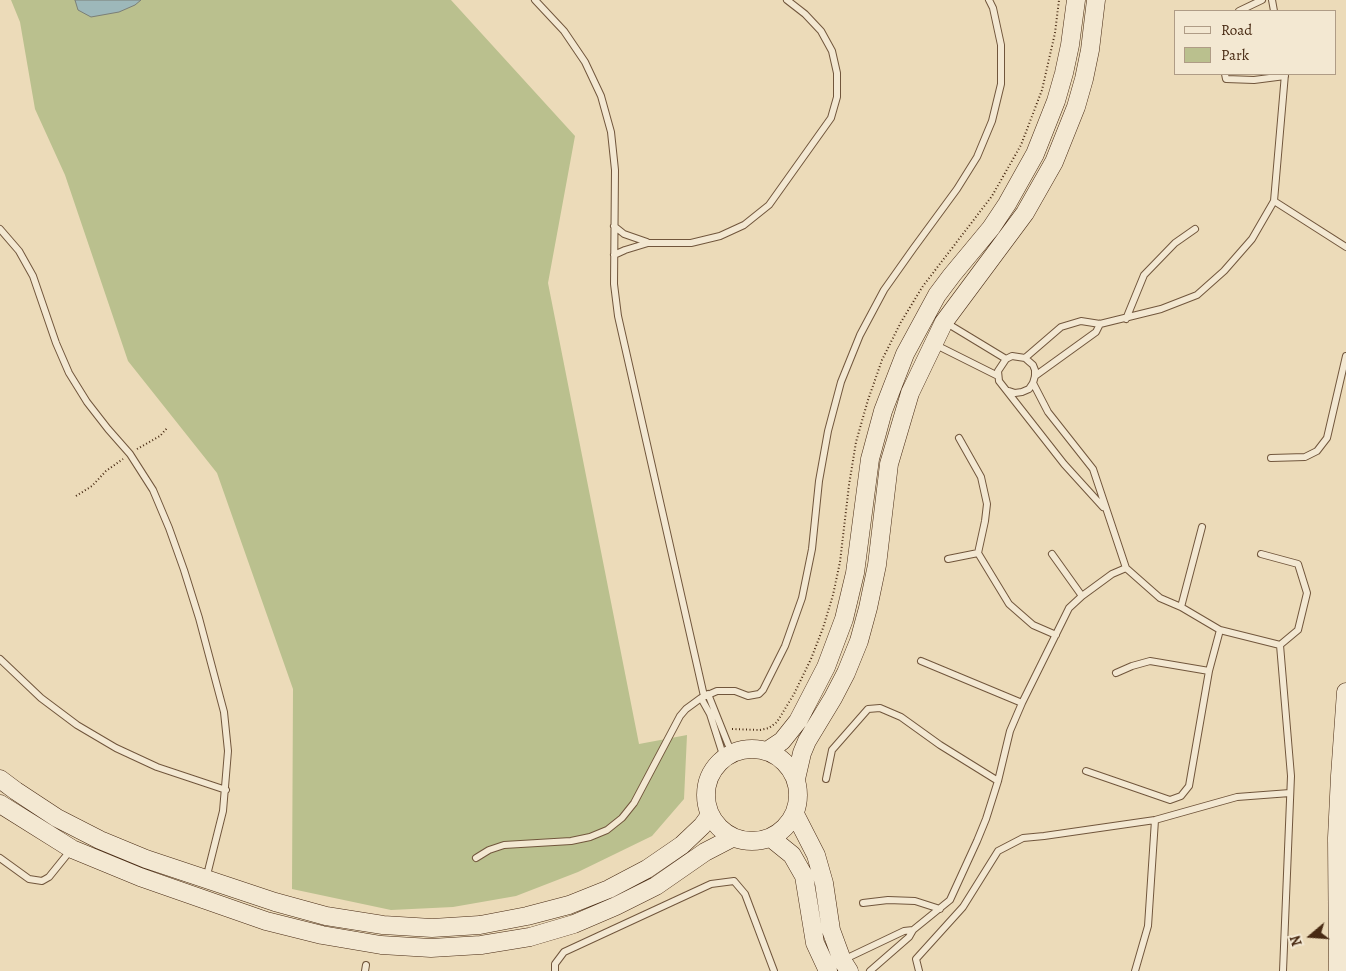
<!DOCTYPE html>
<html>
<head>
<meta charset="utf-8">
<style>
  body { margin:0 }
  #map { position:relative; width:1346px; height:971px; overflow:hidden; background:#ecdbb9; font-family:Alegreya,serif }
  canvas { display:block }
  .legend { position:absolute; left:1174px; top:10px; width:162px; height:65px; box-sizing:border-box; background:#f3e8d2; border:1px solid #af9c86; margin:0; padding:6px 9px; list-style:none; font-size:15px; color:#482a13 }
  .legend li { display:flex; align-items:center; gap:10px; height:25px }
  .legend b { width:25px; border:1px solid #af9c86 }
  .north { position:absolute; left:1286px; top:911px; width:50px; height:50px; -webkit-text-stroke:4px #f3e8d2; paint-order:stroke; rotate:252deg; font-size:14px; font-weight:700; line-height:20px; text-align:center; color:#482a13 }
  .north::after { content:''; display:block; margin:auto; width:18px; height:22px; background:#482a13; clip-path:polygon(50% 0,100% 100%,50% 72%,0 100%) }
</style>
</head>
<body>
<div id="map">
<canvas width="1346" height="971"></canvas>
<ul class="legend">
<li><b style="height:6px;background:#f3e8d2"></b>Road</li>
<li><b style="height:14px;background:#bac08e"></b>Park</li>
</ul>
<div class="north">N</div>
</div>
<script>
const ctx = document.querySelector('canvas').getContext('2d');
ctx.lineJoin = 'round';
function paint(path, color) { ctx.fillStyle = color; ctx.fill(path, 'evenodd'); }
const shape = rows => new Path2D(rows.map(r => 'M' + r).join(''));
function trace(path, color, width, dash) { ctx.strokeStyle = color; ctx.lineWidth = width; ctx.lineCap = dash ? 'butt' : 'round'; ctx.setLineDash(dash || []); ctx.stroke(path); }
paint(shape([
  [11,0,451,0,575,136,548,283,639,744,687,735,684,799,652,836,578,872,516,896,453,907,391,910,292,889,293,689,217,473,128,361,65,175,35,109,20,22]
]), '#bac08e');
const water = shape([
  [75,0,141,0,135,5,119,12,91,17,78,10,75,0]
]);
paint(water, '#9db8ba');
trace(water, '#7b7f77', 1);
const lane = shape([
  [535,0,564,31,585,62,601,96,611,132,615,170,614,284,618,316,704,696],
  [1272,0,1274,11],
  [1239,11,1262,0],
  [1225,74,1226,79,1254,80,1285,76],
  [1274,201,1346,247],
  [614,226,624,234,647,242],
  [0,229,19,251,33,276,56,343,69,373,87,402,108,429,130,454,153,490,169,528,184,570,199,618,224,712,228,751,223,811,206,879],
  [614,255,625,250,648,243,691,243,720,236,744,225,769,205,831,118,837,97,837,73,832,51,821,31,805,14,787,0],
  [1126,319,1144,275,1175,243,1195,229],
  [945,322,1006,359],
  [934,344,998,376],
  [1025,358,1061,327,1081,321,1100,324,1161,309,1197,295,1224,271,1252,239,1274,201,1285,74],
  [1035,376,1096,332,1100,324],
  [1033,383,1048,412,1093,469,1126,568,1160,598,1181,607,1220,630,1280,645,1298,630,1307,593,1298,564,1261,554],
  [1009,391,1015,393,1022,392,1029,389,1033,383,1035,376,1035,370,1033,365,1025,358,1012,356,1006,359,998,371,999,381,1064,464,1103,507],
  [959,438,981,477,987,504,985,521,978,553],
  [1271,458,1305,457,1317,451,1327,438,1346,356],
  [1052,554,1082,596],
  [948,559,978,553,1009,604,1033,625,1056,635],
  [1181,607,1202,527],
  [1280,645,1291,776,1283,971],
  [0,659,41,698,77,725,116,748,157,767,226,790],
  [921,661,1022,703],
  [1116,673,1132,666,1150,661,1209,671],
  [708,694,728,744,733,752],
  [701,698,710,714,724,758],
  [1086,771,1170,800,1181,796,1189,786,1209,671,1220,630],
  [826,779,832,750,868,709,880,708,901,717,940,745,998,781],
  [0,858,29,879,42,881,49,877,70,851],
  [476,858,489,850,504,845,571,841,590,837,607,830,622,818,634,803,680,716,686,709,701,698,717,691,735,691,748,696,759,694,763,690,785,646,802,598,812,549,819,481,828,431,841,382,860,335,884,290,913,249,957,189,977,157,992,121,1001,84,1001,45,993,8,989,0],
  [863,903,888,900,915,901,940,909],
  [843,960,904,931,913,930],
  [365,971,366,965],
  [555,971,555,964,564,952,711,884,734,881,745,894,774,971],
  [870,971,909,937,913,930,950,900,977,841,986,819,998,781,1010,731,1022,703,1069,608,1082,596,1112,574,1126,568],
  [919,971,916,959,963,907,998,851,1023,838,1044,836,1155,820,1237,797,1290,793],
  [1135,971,1148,926,1155,820]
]);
const secondary = shape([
  '706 795a46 46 0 1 1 92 0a46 46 0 1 1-92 0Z',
  [767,751,782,741,798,721,826,667,844,619,855,573,870,459,883,411,905,354,937,295,952,275,991,228,1007,204,1035,154,1056,101,1064,73,1070,45,1076,0],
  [0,779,16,791,57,818,100,840,146,859,275,902,326,916,383,925,432,928,480,925,527,916,569,905,609,889,647,869,682,845,702,826,710,815],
  [796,779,802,753,807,741,833,698,846,673,859,641,868,608,877,565,889,464,910,393,944,322,1025,213,1054,162,1076,107,1084,79,1090,50,1096,0],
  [0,804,72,849,140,877,266,921,322,935,381,945,431,948,481,945,530,937,574,924,616,906,656,886,705,852,732,838],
  [795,814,816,855,824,883,831,930,842,960,849,971],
  [771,838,792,855,804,876,815,943,828,971],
  [1338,971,1337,838,1340,776,1346,692]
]);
trace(lane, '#71563c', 8);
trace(secondary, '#482a13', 19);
trace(shape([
  [137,449,160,436,168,427],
  [76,496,92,486,106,471,123,459],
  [732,729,760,730,769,728,777,722,794,694,811,659,823,628,833,595,840,562,849,485,856,442,868,400,882,360,901,322,923,286,992,196,1021,145,1042,90,1055,33,1059,0]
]), '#482a13', 2, [1, 2.5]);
trace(lane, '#f3e8d2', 6);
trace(secondary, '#f3e8d2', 18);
</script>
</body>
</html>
